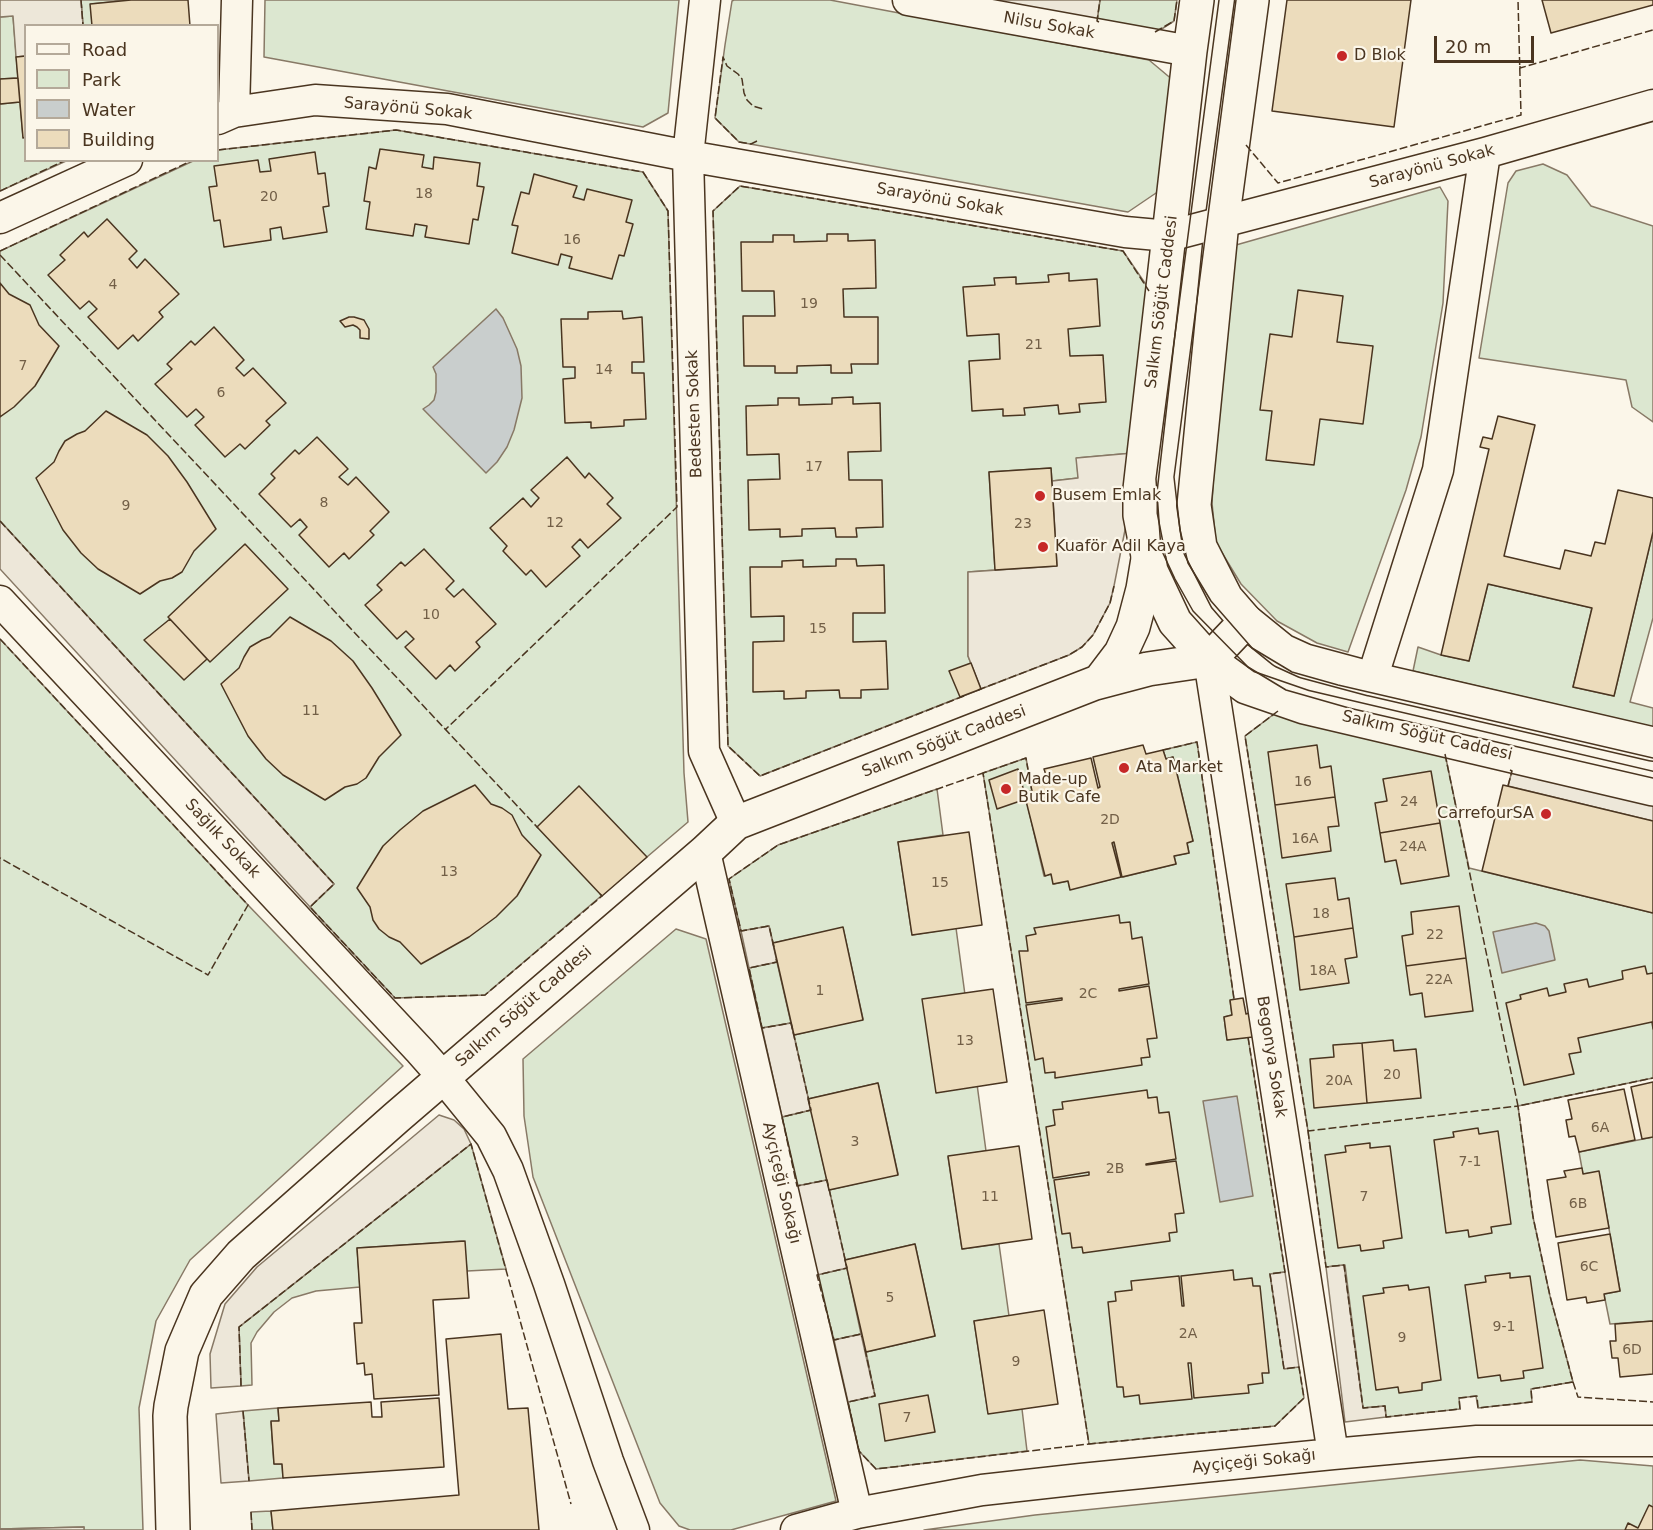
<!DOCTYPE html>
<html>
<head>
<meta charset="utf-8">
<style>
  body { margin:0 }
  #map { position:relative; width:1653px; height:1530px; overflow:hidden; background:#fbf6e9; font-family:"DejaVu Sans",sans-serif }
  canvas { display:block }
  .legend { position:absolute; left:24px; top:24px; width:195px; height:138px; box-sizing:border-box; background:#fbf6e9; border:2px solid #b4a999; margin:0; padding:8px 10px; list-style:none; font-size:18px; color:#4a3520 }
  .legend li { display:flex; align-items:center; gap:12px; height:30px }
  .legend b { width:30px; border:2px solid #b4a999 }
  .scale { position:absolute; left:1434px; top:36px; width:100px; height:27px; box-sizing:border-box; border:3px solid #4a3520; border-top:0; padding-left:8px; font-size:18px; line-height:21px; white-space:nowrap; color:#4a3520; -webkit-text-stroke:4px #fbf6e9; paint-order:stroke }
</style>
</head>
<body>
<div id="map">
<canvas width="1653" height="1530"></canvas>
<ul class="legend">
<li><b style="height:8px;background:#fbf6e9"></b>Road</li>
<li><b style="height:16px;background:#dce7d0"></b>Park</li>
<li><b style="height:16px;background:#c9cecd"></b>Water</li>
<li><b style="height:16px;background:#ecdcbc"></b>Building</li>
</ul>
<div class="scale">20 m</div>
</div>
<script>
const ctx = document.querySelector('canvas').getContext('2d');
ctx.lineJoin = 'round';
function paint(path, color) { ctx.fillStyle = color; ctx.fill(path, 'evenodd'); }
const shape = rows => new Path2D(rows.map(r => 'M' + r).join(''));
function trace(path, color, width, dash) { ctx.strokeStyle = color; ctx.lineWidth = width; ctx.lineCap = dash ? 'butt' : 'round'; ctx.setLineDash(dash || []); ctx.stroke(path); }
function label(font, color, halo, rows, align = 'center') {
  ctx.font = font + ' "DejaVu Sans",sans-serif'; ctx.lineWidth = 4.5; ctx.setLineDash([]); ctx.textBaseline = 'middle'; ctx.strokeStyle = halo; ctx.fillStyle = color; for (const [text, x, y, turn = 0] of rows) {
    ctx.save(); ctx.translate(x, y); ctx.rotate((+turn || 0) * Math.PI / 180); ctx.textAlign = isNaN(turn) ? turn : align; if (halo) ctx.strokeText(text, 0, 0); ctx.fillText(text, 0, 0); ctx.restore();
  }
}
const green = shape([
  [81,0,131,0,91,4,92,26,83,25,81,0],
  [265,0,679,0,668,113,643,127,264,57,265,0],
  [734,0,830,0,1149,60,1174,81,1159,191,1128,212,1122,211,739,142,715,118,725,45,732,1,734,0],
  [1100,0,1177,0,1174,21,1157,32,1097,21,1100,0],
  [13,16,18,78,0,79,0,17,13,16],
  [20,102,23,137,25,137,26,160,66,161,0,191,0,104,20,102],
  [396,130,643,172,668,211,684,773,688,822,485,995,395,998,310,907,334,884,0,521,0,251,193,161,218,160,218,150,396,130],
  [1543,164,1567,175,1591,206,1653,226,1653,422,1632,407,1626,380,1479,358,1508,183,1516,171,1543,164],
  [740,186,1123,251,1149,289,1133,453,1077,458,1078,478,1052,481,1051,468,989,472,995,570,968,572,968,656,981,689,760,776,728,746,713,211,740,186],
  [1440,187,1448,201,1443,303,1421,437,1406,490,1348,652,1317,643,1277,621,1241,584,1216,543,1212,503,1214,469,1236,245,1440,187],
  [1653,532,1653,618,1630,702,1653,708,1653,727,1413,671,1418,647,1441,655,1469,661,1488,584,1592,608,1573,687,1614,696,1653,532],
  [0,639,248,905,403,1066,190,1260,156,1321,139,1408,143,1530,84,1530,84,1527,0,1529,0,639],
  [1278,711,1445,754,1469,868,1653,913,1653,1078,1518,1106,1533,1217,1550,1296,1573,1382,1531,1389,1532,1402,1478,1408,1476,1396,1459,1398,1460,1409,1386,1417,1385,1406,1363,1408,1345,1265,1326,1267,1308,1131,1245,736,1278,711],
  [1197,742,1234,999,1230,1001,1232,1015,1224,1017,1227,1040,1248,1037,1285,1272,1270,1274,1284,1368,1299,1367,1304,1398,1275,1426,1089,1444,983,773,1026,758,1032,791,1025,794,1044,876,1051,874,1054,884,1068,881,1070,889,1121,877,1112,843,1114,842,1123,877,1176,864,1174,856,1189,853,1187,843,1193,841,1173,757,1166,759,1163,750,1197,742],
  [937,789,943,835,898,842,912,935,956,928,986,1151,948,1157,962,1249,999,1244,1009,1316,974,1321,988,1413,1022,1409,1027,1451,876,1469,859,1451,848,1402,875,1396,866,1352,935,1336,915,1244,845,1260,829,1190,898,1174,878,1083,808,1099,794,1035,863,1019,843,928,773,943,769,926,741,931,729,879,778,845,937,789],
  [676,929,706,939,836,1501,731,1530,690,1530,679,1526,660,1503,533,1177,524,1116,523,1059,676,929],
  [777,962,791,1023,762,1028,749,968,777,962],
  [811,1110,827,1180,797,1186,782,1117,811,1110],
  [1653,1137,1653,1321,1610,1324,1604,1294,1620,1291,1599,1172,1583,1174,1579,1152,1653,1137],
  [471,1144,506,1269,467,1271,464,1241,357,1248,360,1287,316,1291,292,1298,274,1312,257,1332,251,1343,252,1385,241,1386,239,1327,471,1144],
  [847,1268,861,1334,834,1340,817,1275,847,1268],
  [278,1408,279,1421,271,1422,274,1464,282,1464,283,1478,249,1481,243,1411,278,1408],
  [1580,1460,1653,1466,1653,1530,924,1530,1035,1515,1580,1460],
  [271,1511,273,1530,252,1530,251,1512,271,1511]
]);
paint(green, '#dce7d0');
trace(green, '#887966', 1.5);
const parking = shape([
  [0,0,81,0,83,25,26,26,25,56,16,57,13,16,0,17,0,0],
  [979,0,1100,0,1097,21,979,0],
  [1133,453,1125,530,1114,586,1110,603,1093,635,1082,647,1069,655,981,689,968,656,968,572,1057,566,1052,481,1078,478,1076,458,1133,453],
  [0,521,334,884,310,907,0,569,0,521],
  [1512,771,1653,803,1653,821,1508,786,1512,771],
  [769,926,777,962,749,968,741,931,769,926],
  [791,1023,811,1110,782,1117,762,1028,791,1023],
  [439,1115,454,1120,464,1129,471,1144,239,1327,241,1386,211,1388,210,1354,225,1304,257,1267,439,1115],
  [827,1180,847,1268,817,1275,797,1186,827,1180],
  [1344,1265,1363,1408,1385,1406,1386,1417,1345,1422,1326,1267,1344,1265],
  [1285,1272,1299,1367,1284,1369,1270,1274,1285,1272],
  [861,1334,875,1396,848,1402,834,1340,861,1334],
  [243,1411,249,1481,221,1483,216,1414,243,1411],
  [84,1527,84,1530,0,1530,0,1529,84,1527]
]);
paint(parking, '#ede7d9');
trace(parking, '#887966', 1.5);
const water = shape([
  [496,309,503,318,517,349,521,366,522,398,514,430,507,447,497,462,486,473,423,409,429,405,434,400,436,392,436,374,433,367,496,309],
  [1536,923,1545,926,1549,931,1555,960,1502,973,1493,932,1536,923],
  [1237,1096,1253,1196,1220,1202,1203,1101,1237,1096]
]);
paint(water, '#c9cecd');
trace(water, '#887966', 1.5);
const building = shape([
  [131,0,188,0,190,26,92,26,90,4,131,0],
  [1287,0,1411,0,1394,127,1272,111,1287,0],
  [1542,0,1653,0,1653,5,1551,33,1542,0],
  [26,56,26,137,23,138,16,57,26,56],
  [18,78,20,102,0,104,0,79,18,78],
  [380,149,424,155,422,167,433,169,434,157,480,163,477,186,484,187,478,220,473,219,469,244,425,237,427,226,415,224,413,236,366,229,370,202,364,201,369,167,376,169,380,149],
  [315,152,318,174,325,173,329,206,323,207,327,232,283,239,281,227,270,229,271,240,224,247,220,220,214,221,209,187,217,186,214,166,258,160,260,172,271,171,269,159,315,152],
  [534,174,577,186,573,197,584,200,587,189,632,200,626,222,633,224,624,256,619,255,612,279,569,268,572,257,561,254,558,265,512,253,518,226,512,225,521,192,529,194,534,174],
  [107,219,137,251,129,259,137,268,145,259,179,294,159,312,163,317,138,341,133,335,118,349,88,317,97,309,89,301,80,309,48,275,65,260,60,255,84,232,88,237,107,219],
  [827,234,848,234,848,241,875,240,876,288,843,289,844,317,878,317,878,364,851,364,852,373,831,373,831,365,797,366,797,373,775,373,775,366,744,366,743,316,775,316,774,291,742,291,741,242,773,242,773,235,794,235,794,242,827,241,827,234],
  [1069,273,1069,281,1097,279,1100,326,1068,329,1070,356,1103,355,1106,402,1079,404,1080,412,1059,414,1058,405,1024,408,1025,415,1003,416,1003,409,972,411,969,361,1000,359,999,334,967,336,963,287,995,285,994,278,1016,277,1016,284,1049,282,1048,275,1069,273],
  [0,283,9,294,30,305,39,325,59,346,35,386,14,407,0,417,0,283],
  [1298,290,1343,296,1337,342,1373,346,1363,424,1320,419,1314,465,1266,460,1272,411,1260,410,1270,334,1292,337,1298,290],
  [622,311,623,319,642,317,644,362,632,362,632,373,644,373,646,419,624,420,624,426,591,428,591,422,565,423,563,379,575,378,575,367,563,367,561,319,588,319,588,312,622,311],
  [349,317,354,317,364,320,369,329,369,339,360,338,360,330,357,327,353,325,345,327,340,321,349,317],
  [214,327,244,360,236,368,244,376,253,368,286,403,266,421,270,425,245,449,240,444,225,457,195,425,204,417,196,409,187,417,155,384,172,369,167,364,191,341,195,345,214,327],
  [853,397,853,404,880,403,881,451,848,452,849,480,882,480,883,527,856,528,857,537,836,537,835,528,802,529,802,536,780,537,780,529,749,530,748,480,780,479,779,454,747,455,746,406,778,405,778,398,799,398,799,405,832,404,832,398,853,397],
  [106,411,147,435,168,456,187,482,216,529,194,551,182,572,172,578,160,581,140,594,98,569,81,553,63,530,36,478,54,462,59,451,65,441,77,434,85,431,106,411],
  [1498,416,1535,425,1504,556,1560,569,1565,550,1591,556,1595,542,1605,544,1618,490,1653,498,1653,532,1614,696,1573,687,1592,608,1488,584,1469,661,1441,655,1489,449,1480,447,1483,437,1492,439,1498,416],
  [317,437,348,469,339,477,348,485,356,477,389,512,370,531,374,535,349,559,344,553,329,567,299,535,307,527,300,519,291,527,259,494,275,478,271,474,295,450,299,454,317,437],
  [567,457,585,478,589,473,613,498,607,504,621,518,588,548,580,539,572,547,580,556,546,587,531,570,526,575,503,551,507,546,490,528,523,498,531,507,539,498,531,490,567,457],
  [1051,468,1057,566,995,570,989,472,1051,468],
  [245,544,288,589,210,662,168,617,245,544],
  [424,549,454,581,446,589,454,597,463,589,496,624,476,642,480,647,455,671,450,665,436,679,405,647,414,639,406,631,397,639,365,605,382,590,377,585,401,562,405,566,424,549],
  [836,559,856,559,857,566,884,565,885,613,853,613,853,642,886,641,888,689,861,690,861,698,840,698,839,690,806,691,806,698,784,699,784,691,753,692,753,642,784,641,784,616,751,617,750,567,782,567,782,561,803,560,803,567,836,566,836,559],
  [290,617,331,641,353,661,372,688,401,735,379,757,366,778,357,784,345,787,325,800,283,775,266,759,248,736,221,684,239,668,244,657,250,647,262,640,270,637,290,617],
  [170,619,207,659,184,680,144,640,170,619],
  [971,663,981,689,960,697,949,671,971,663],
  [1143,745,1146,754,1163,750,1166,759,1173,757,1193,841,1187,843,1189,853,1174,856,1176,864,1122,877,1114,842,1112,843,1121,877,1070,890,1068,881,1053,884,1051,874,1045,876,1024,793,1032,791,1030,782,1047,778,1044,769,1091,758,1098,788,1100,787,1093,757,1143,745],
  [1317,745,1320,768,1331,766,1335,797,1275,805,1268,752,1317,745],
  [1018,769,1026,799,997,809,989,780,1018,769],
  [1431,771,1440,823,1380,833,1375,803,1387,801,1383,779,1431,771],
  [475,785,491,804,502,808,512,815,522,835,541,855,517,896,496,917,469,937,421,964,400,942,389,937,379,929,373,920,370,907,357,888,383,846,400,830,423,811,475,785],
  [1503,785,1653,821,1653,913,1482,871,1503,785],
  [579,786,647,857,602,896,537,827,579,786],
  [1335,797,1339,826,1328,827,1331,851,1282,858,1275,805,1335,797],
  [1440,823,1449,876,1401,884,1396,860,1385,862,1380,833,1440,823],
  [969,832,982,925,912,935,898,842,969,832],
  [1335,878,1338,900,1349,898,1353,928,1294,937,1286,884,1335,878],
  [1459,906,1466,958,1406,966,1402,936,1413,934,1411,912,1459,906],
  [1119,915,1120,923,1130,922,1132,939,1142,937,1149,984,1119,989,1119,991,1149,986,1157,1038,1147,1039,1150,1057,1141,1058,1142,1065,1055,1078,1055,1072,1045,1073,1043,1058,1035,1060,1026,1005,1062,1000,1062,998,1026,1003,1019,951,1028,951,1026,936,1036,934,1034,928,1119,915],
  [843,927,863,1020,794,1035,773,943,843,927],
  [1353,928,1357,957,1345,959,1349,983,1300,990,1294,937,1353,928],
  [1466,958,1473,1011,1425,1017,1422,993,1410,995,1406,966,1466,958],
  [1645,966,1647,974,1653,973,1653,1029,1652,1022,1578,1038,1581,1052,1569,1054,1574,1074,1524,1085,1506,1003,1521,999,1520,995,1547,988,1549,996,1566,992,1564,984,1587,979,1589,987,1623,979,1622,971,1645,966],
  [993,989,1007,1082,936,1093,922,999,993,989],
  [1243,998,1246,1014,1249,1013,1253,1037,1227,1040,1224,1017,1232,1015,1230,1000,1243,998],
  [1393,1040,1394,1051,1416,1049,1421,1098,1367,1103,1362,1043,1393,1040],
  [1362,1043,1367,1103,1314,1108,1310,1059,1334,1057,1333,1045,1362,1043],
  [1653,1082,1653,1137,1642,1139,1631,1087,1653,1082],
  [878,1083,898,1175,829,1190,808,1099,878,1083],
  [1624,1089,1635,1140,1579,1152,1575,1136,1569,1137,1566,1120,1572,1119,1568,1100,1624,1089],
  [1147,1090,1148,1098,1157,1097,1159,1113,1169,1112,1176,1159,1146,1164,1146,1165,1176,1161,1184,1213,1175,1214,1177,1232,1169,1233,1170,1241,1083,1253,1082,1247,1072,1248,1070,1233,1062,1234,1054,1180,1089,1175,1089,1172,1053,1178,1046,1127,1055,1125,1053,1110,1063,1109,1062,1102,1147,1090],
  [1478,1128,1479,1134,1498,1131,1511,1224,1491,1227,1492,1233,1469,1237,1468,1230,1446,1233,1434,1140,1454,1137,1453,1132,1478,1128],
  [1370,1143,1370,1148,1390,1146,1402,1238,1383,1241,1384,1248,1361,1251,1360,1245,1338,1248,1325,1155,1346,1152,1345,1146,1370,1143],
  [1019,1146,1032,1239,962,1249,948,1156,1019,1146],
  [1582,1168,1583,1174,1599,1171,1609,1228,1556,1237,1547,1180,1566,1177,1564,1171,1582,1168],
  [1610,1234,1620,1291,1604,1294,1605,1300,1587,1303,1586,1297,1567,1300,1558,1243,1610,1234],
  [465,1241,469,1298,433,1300,439,1395,374,1399,372,1374,365,1375,364,1363,357,1364,354,1323,362,1323,357,1248,465,1241],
  [915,1244,935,1336,866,1352,845,1260,915,1244],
  [1233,1270,1234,1280,1252,1278,1253,1286,1260,1286,1269,1373,1262,1373,1263,1383,1248,1385,1249,1393,1194,1398,1191,1363,1188,1363,1192,1399,1140,1404,1139,1395,1124,1397,1123,1387,1117,1387,1108,1302,1116,1301,1115,1292,1132,1290,1131,1281,1179,1276,1182,1306,1184,1306,1181,1276,1233,1270],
  [1510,1273,1510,1278,1530,1276,1543,1368,1523,1371,1524,1378,1501,1381,1500,1375,1478,1378,1465,1285,1486,1282,1485,1276,1510,1273],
  [1408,1285,1409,1290,1429,1287,1441,1380,1422,1383,1422,1390,1399,1393,1398,1387,1376,1390,1363,1296,1384,1293,1383,1288,1408,1285],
  [1044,1310,1058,1404,988,1414,974,1321,1044,1310],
  [1653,1321,1653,1374,1620,1377,1618,1358,1612,1358,1610,1341,1616,1341,1615,1324,1653,1321],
  [501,1334,508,1409,528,1408,539,1530,273,1530,271,1511,459,1495,446,1339,501,1334],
  [928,1395,935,1432,885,1441,879,1404,928,1395],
  [439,1398,444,1467,283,1478,282,1464,274,1464,271,1421,279,1421,278,1408,371,1402,372,1417,382,1417,381,1402,439,1398],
  [1649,1505,1653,1507,1653,1530,1625,1530,1628,1523,1638,1528,1649,1505]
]);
paint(building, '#ecdcbc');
trace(building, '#4a3520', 1.5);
const street = shape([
  [705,0,688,156,704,751,736,823],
  [908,0,1190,51],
  [234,112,237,0],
  [218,119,234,112,315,100,447,109,688,156,1125,232,1169,236,1485,153,1653,105],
  [0,218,127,160],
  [0,601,420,1051,443,1077,491,1136,508,1170,549,1284,608,1461,634,1530],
  [1209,660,1333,1454],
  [1372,679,1438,470,1485,153],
  [705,852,857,1513],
  [796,1530,857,1513,982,1490,1081,1479,1333,1454,1477,1441,1653,1441]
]);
const secondary = shape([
  [1099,682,1121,653,1133,627,1143,589,1148,559],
  [173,1530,170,1416,171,1406,182,1351,206,1295,241,1255,397,1117,705,852,736,823,1095,683,1148,669,1209,660,1246,621]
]);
const primary = shape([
  [1197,0,1190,51,1140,489,1140,515,1151,571,1175,622,1209,660,1246,687,1304,707,1653,789],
  [1252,0,1222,222,1194,505,1200,547,1226,598,1246,621,1283,651,1305,661,1372,679,1653,744]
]);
trace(street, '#4a3520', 33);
trace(secondary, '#4a3520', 36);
trace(primary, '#4a3520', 36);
trace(street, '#fbf6e9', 30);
trace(secondary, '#fbf6e9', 33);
trace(primary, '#fbf6e9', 33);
trace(shape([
  [1219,0,1156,479,1161,549,1175,579,1193,611,1248,667,1286,690,1349,708,1653,778],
  [1236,0,1174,477,1180,530,1188,563,1211,601,1252,648,1292,672,1338,685,1653,758]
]), '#4a3520', 1.5);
trace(shape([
  [81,0,83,26],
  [1099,22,1097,21,1100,0],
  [1155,32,1174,21,1177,0],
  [1520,66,1520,68,1653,30],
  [757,141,751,144,739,142,715,118,723,57,727,66,738,74,742,79,744,93,747,100,753,106,763,109],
  [1246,145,1278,183,1521,115,1518,0],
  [218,150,396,130,643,172,668,211,677,507,446,729],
  [0,191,66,160],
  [0,251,193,160],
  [0,255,538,828],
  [0,521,334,884,310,907,395,998,485,995,602,896,600,894],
  [0,639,248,905,208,975,0,858],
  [978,690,1069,655,1082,647,1093,635,1110,603,1114,586],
  [964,696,760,776,728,746,713,211,740,186,1123,251,1149,291],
  [1278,711,1245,736,1308,1131,1518,1106,1533,1217,1550,1296,1573,1382,1531,1389,1532,1402,1478,1408,1477,1396,1459,1398,1460,1409,1386,1417,1385,1406,1363,1408,1344,1265,1326,1267,1308,1131],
  [1163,750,1197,742,1234,999],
  [1445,754,1518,1106,1653,1078],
  [1030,782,1026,758,983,773,1089,1444,1275,1426,1304,1398,1299,1367,1284,1369,1270,1274,1285,1272,1248,1037],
  [1508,786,1512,771,1510,770],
  [774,947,769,926,741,931,729,879,778,845,983,773],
  [776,959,777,962,749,968,762,1028,791,1023,811,1110,782,1117,797,1186,827,1180,847,1268,817,1275,834,1340,861,1334,862,1337],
  [865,1349,875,1396,848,1402,859,1451,876,1469,1089,1444],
  [1573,1382,1578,1397,1653,1402],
  [241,1386,239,1327,471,1144,571,1504],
  [243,1411,249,1481],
  [251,1512,252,1530]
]), '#4a3520', 1.5, [8, 3]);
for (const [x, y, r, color] of [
  [1342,56,6,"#c62828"],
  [1040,496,6,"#c62828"],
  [1043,547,6,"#c62828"],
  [1124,768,6,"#c62828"],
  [1006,789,6,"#c62828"],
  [1546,814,6,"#c62828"]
]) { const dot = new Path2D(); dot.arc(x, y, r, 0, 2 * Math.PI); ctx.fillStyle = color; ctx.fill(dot); trace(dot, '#fbf6e9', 2); }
label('14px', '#725f47', null, [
  ["18",424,194],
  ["20",269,197],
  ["16",572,240],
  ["4",113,285],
  ["19",809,304],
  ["21",1034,345],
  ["7",23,366],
  ["14",604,370],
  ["6",221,393],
  ["17",814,467],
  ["8",324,503],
  ["9",126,506],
  ["12",555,523],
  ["23",1023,524],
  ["10",431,615],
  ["15",818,629],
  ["11",311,711],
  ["16",1303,782],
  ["24",1409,802],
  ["2D",1110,820],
  ["16A",1305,839],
  ["24A",1413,847],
  ["13",449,872],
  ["15",940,883],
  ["18",1321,914],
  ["22",1435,935],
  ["18A",1323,971],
  ["22A",1439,980],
  ["1",820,991],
  ["2C",1088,994],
  ["13",965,1041],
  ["20",1392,1075],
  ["20A",1339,1081],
  ["6A",1600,1128],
  ["3",855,1142],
  ["7-1",1470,1162],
  ["2B",1115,1169],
  ["11",990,1197],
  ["7",1364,1197],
  ["6B",1578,1204],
  ["6C",1589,1267],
  ["5",890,1298],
  ["9-1",1504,1327],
  ["2A",1188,1334],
  ["9",1402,1338],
  ["6D",1632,1350],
  ["9",1016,1362],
  ["7",907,1418]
]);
label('16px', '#4a3520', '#fbf6e9', [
  ["Nilsu Sokak",1049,26,10],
  ["Sarayönü Sokak",408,109,5],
  ["Sarayönü Sokak",1432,167,-15],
  ["Sarayönü Sokak",940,200,10],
  ["Salkım Söğüt Caddesi",1162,302,-83],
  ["Bedesten Sokak",695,414,-92],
  ["Salkım Söğüt Caddesi",1427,736,13],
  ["Salkım Söğüt Caddesi",944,742,-21],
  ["Sağlık Sokak",222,839,47],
  ["Salkım Söğüt Caddesi",524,1007,-41],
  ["Begonya Sokak",1271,1057,81],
  ["Ayçiçeği Sokağı",781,1183,77],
  ["Ayçiçeği Sokağı",1254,1462,-6]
]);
label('16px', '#4a3520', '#fbf6e9', [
  ["D Blok",1354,56],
  ["Busem Emlak",1052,496],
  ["Kuaför Adil Kaya",1055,547],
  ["Ata Market",1136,768],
  ["Made-up",1018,780],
  ["Butik Cafe",1018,798],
  ["CarrefourSA",1534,814,"right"]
], 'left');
</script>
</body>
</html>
